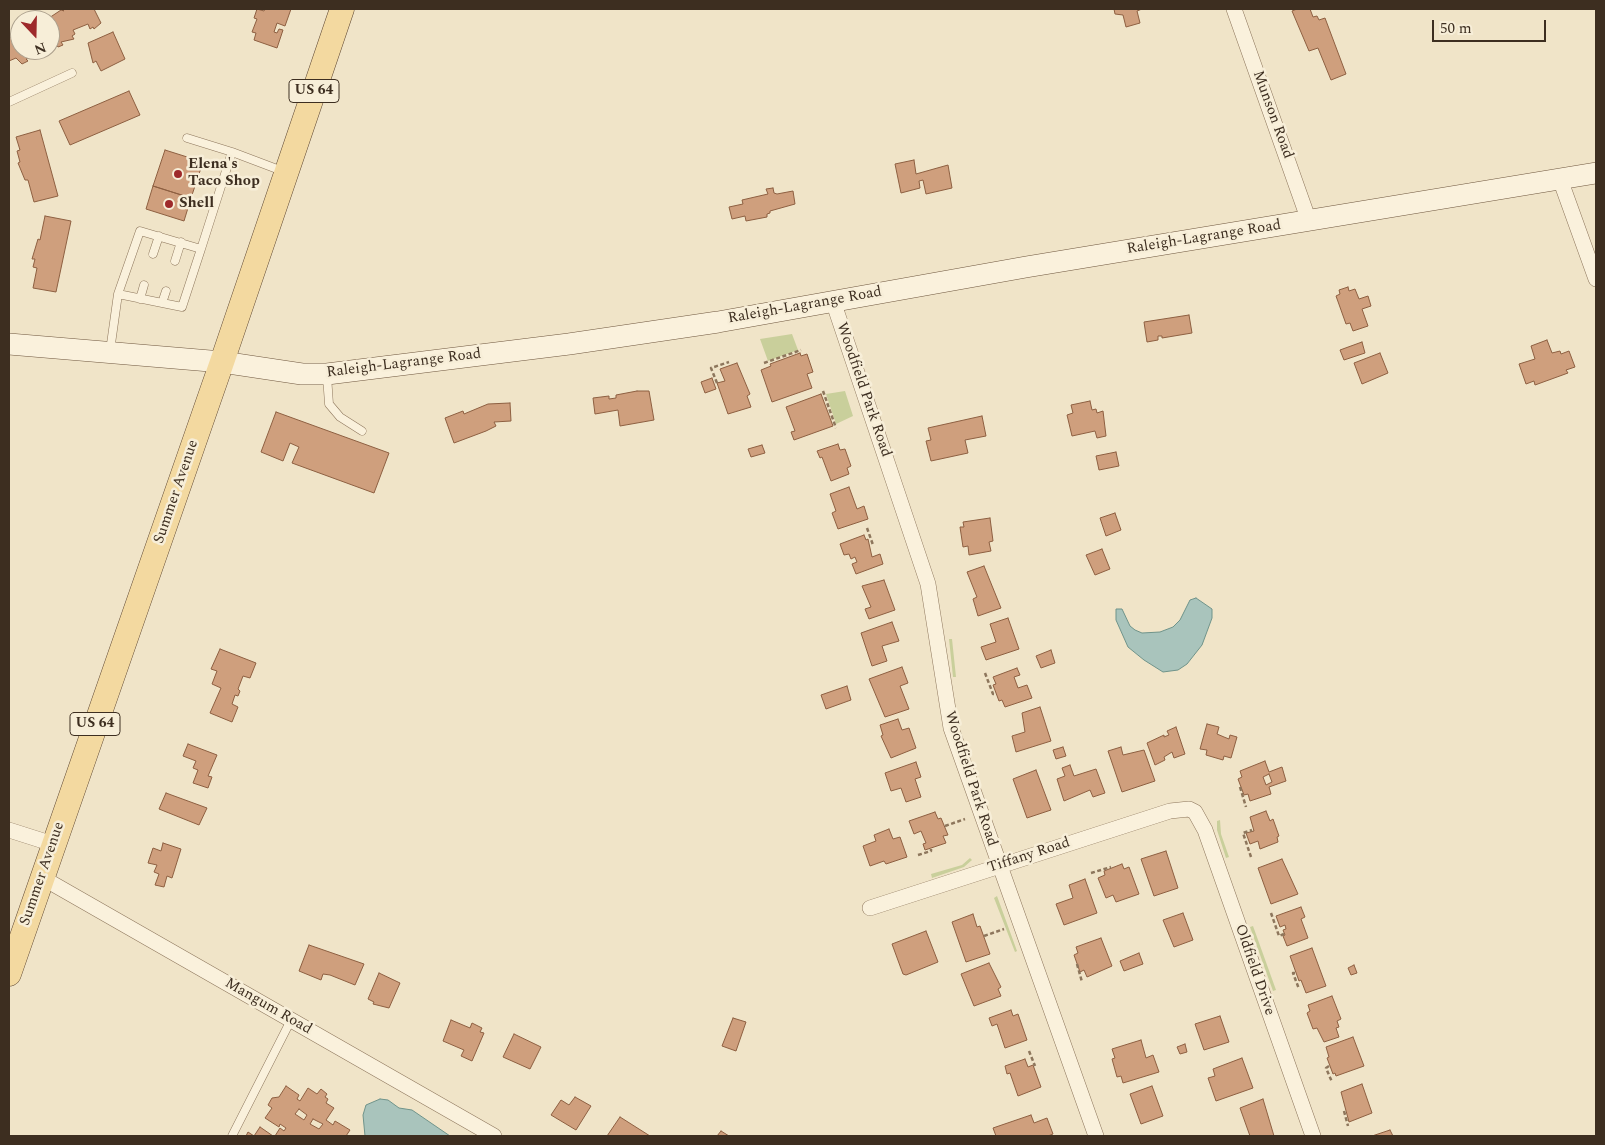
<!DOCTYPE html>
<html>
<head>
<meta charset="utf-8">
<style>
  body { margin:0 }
  #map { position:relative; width:1605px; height:1145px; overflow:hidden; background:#f0e4c8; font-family:Spectral,serif }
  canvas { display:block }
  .frame { position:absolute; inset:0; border:10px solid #3d2e20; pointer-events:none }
  .north { position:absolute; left:10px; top:10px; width:50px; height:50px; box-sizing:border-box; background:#f7eed8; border:1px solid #ada18e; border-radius:50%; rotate:159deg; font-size:14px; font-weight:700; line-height:20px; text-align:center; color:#3d2e20 }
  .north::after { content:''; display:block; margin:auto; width:18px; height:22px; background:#9e2a2b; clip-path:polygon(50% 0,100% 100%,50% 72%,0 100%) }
  .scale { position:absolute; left:1432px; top:20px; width:114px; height:22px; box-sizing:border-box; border:2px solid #3d2e20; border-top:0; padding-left:6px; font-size:15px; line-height:18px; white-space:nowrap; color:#3d2e20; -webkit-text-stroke:4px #f7eed8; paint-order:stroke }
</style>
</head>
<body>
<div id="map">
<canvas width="1605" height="1145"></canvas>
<div class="frame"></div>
<div class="north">N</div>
<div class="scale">50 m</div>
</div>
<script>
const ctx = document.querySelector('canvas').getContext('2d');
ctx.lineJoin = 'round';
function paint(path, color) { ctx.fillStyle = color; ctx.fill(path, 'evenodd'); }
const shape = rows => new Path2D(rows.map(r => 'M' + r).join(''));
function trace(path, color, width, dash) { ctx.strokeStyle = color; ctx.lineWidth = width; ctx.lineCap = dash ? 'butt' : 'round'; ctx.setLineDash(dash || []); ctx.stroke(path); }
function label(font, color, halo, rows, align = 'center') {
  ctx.font = font + ' Spectral,serif'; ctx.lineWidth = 5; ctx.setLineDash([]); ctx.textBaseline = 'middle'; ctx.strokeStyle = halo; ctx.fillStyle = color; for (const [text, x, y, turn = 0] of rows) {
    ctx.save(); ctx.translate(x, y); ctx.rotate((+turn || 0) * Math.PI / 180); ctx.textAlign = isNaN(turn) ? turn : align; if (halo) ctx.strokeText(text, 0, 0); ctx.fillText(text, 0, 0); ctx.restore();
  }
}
paint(shape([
  [792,334,798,350,768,361,760,339],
  [845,391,853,416,836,424,826,394],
  [949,639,952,639,956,677,953,677],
  [1220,820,1221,834,1229,857,1226,858,1217,830,1217,821],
  [970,858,972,860,964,867,932,878,931,874,962,865],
  [997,896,1017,951,1015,952,994,898],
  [1253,926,1276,990,1273,991,1250,927]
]), '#c9cf9b');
const water = shape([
  [1196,598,1212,609,1212,618,1202,645,1187,664,1178,670,1163,672,1144,660,1128,647,1116,620,1116,609,1122,609,1130,626,1135,630,1142,633,1160,632,1173,627,1180,620,1190,600,1196,598],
  [380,1099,388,1100,399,1108,412,1110,450,1136,365,1136,363,1115,366,1105,380,1099]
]);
paint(water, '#a9c4bc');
trace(water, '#6f938a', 1);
const building = shape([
  [62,9,94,9,101,23,94,29,93,27,90,29,88,24,73,30,75,34,72,36,74,39,61,42,63,45,58,47,56,44,53,45,50,42,50,20,46,20,61,10,64,11,62,9],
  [257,9,264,11,265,9,291,9,285,26,277,23,274,32,277,33,279,29,283,30,277,48,254,40,256,33,252,32,257,19,254,18,257,9],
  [1114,9,1142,9,1137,11,1140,23,1126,27,1123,15,1115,14,1114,9],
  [1297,9,1310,9,1313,17,1317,16,1319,20,1325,18,1346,74,1331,80,1318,48,1309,51,1292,11,1297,9],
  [39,13,43,20,26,20,39,13],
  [20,32,20,50,41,52,37,53,39,56,26,59,28,61,22,64,16,58,9,61,9,38,20,32],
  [113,32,125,59,101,71,96,61,93,63,88,43,113,32],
  [129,91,140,115,70,145,59,121,129,91],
  [40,130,58,196,34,202,28,180,25,180,18,163,20,162,17,151,20,150,16,137,40,130],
  [165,150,203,162,191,198,153,186,165,150],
  [914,160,916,174,948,165,952,188,926,194,923,180,919,181,920,188,901,193,895,164,914,160],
  [153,186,191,198,184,221,146,209,153,186],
  [773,188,774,193,777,194,793,191,795,204,770,211,770,213,767,214,767,217,746,221,745,216,732,219,729,207,743,204,742,200,768,194,766,189,773,188],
  [45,216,71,221,56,292,33,288,37,268,33,267,35,259,32,259,38,239,40,240,45,216],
  [1348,287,1349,291,1355,289,1359,299,1368,296,1371,306,1362,309,1368,326,1353,331,1350,323,1346,324,1336,296,1340,294,1339,290,1348,287],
  [1189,315,1192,333,1162,338,1162,336,1158,336,1158,340,1147,342,1144,322,1189,315],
  [1547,340,1552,353,1560,351,1561,354,1569,351,1575,367,1566,370,1568,373,1535,385,1534,381,1526,384,1519,364,1535,359,1531,346,1547,340],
  [1362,342,1365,353,1344,360,1340,350,1362,342],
  [800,353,801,356,807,354,813,372,807,374,812,388,772,402,761,370,771,366,770,364,800,353],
  [1380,353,1388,373,1362,384,1354,363,1380,353],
  [737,363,750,394,747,396,751,407,728,414,717,383,725,381,720,369,737,363],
  [712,378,716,389,705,393,701,382,712,378],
  [637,391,649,391,654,420,620,426,618,410,595,414,593,398,609,396,609,399,616,398,616,395,637,391],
  [821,394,833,426,794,440,791,432,795,431,786,407,821,394],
  [1090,401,1092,410,1096,409,1097,413,1103,411,1106,436,1097,438,1095,431,1072,436,1067,415,1073,413,1071,405,1090,401],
  [510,403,511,421,494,422,496,426,486,431,454,443,445,418,463,411,464,414,488,404,510,403],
  [276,412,389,453,374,493,292,463,299,447,290,443,283,461,261,452,276,412],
  [982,416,986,436,965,440,968,453,931,461,926,441,931,440,928,428,982,416],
  [838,444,840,450,845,449,851,466,847,468,849,474,831,481,822,457,820,458,817,451,838,444],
  [762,445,765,453,751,457,748,449,762,445],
  [1116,452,1119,466,1099,470,1096,456,1116,452],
  [849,487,857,509,864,506,868,519,838,529,832,513,836,511,830,494,849,487],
  [1115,513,1121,530,1106,536,1100,518,1115,513],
  [990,518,993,541,989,542,991,551,969,555,968,546,963,547,960,527,964,527,963,522,990,518],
  [864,535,866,540,868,539,872,557,880,554,883,564,856,574,852,564,857,562,855,557,851,559,849,554,844,555,840,544,864,535],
  [1102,549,1110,569,1095,575,1086,555,1102,549],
  [984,566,1001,608,978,616,973,599,977,597,967,572,984,566],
  [884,580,895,610,869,619,865,609,871,607,862,586,884,580],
  [1008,618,1019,649,986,660,981,647,996,642,990,624,1008,618],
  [892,622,899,641,882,646,887,661,872,666,861,633,892,622],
  [220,649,256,663,250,678,243,676,238,689,240,691,238,696,235,695,232,704,238,707,232,722,210,713,221,688,212,684,217,671,211,669,220,649],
  [1051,650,1055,663,1041,668,1036,656,1051,650],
  [902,667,908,683,900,686,909,709,885,717,869,679,902,667],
  [1017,668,1020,675,1014,677,1018,688,1027,685,1032,698,1005,707,1002,700,999,701,993,685,996,684,993,677,1017,668],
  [847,686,851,700,826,709,821,695,847,686],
  [1040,707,1051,741,1016,752,1012,736,1025,732,1022,713,1040,707],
  [898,719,902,730,909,728,916,748,891,758,881,736,883,735,880,725,898,719],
  [1207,724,1219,727,1217,734,1224,737,1229,739,1230,735,1237,737,1231,758,1224,756,1223,760,1206,755,1207,750,1200,749,1207,724],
  [1176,727,1185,754,1174,758,1172,752,1164,757,1165,760,1155,765,1147,743,1164,735,1164,737,1169,735,1167,731,1176,727],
  [188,744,217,755,208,776,212,777,208,788,193,783,198,770,193,768,196,761,183,756,188,744],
  [1063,747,1066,756,1056,759,1053,750,1063,747],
  [1121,747,1123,755,1144,750,1155,781,1122,792,1108,751,1121,747],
  [1265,761,1269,772,1282,767,1286,781,1269,787,1271,794,1250,801,1248,794,1244,795,1238,779,1242,777,1240,771,1265,761],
  [1269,774,1272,782,1266,785,1263,777,1269,774],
  [916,762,921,777,915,779,921,797,906,802,901,788,891,791,885,773,916,762],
  [1070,765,1074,776,1096,769,1105,793,1093,797,1090,790,1064,801,1057,779,1065,776,1062,768,1070,765],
  [1036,770,1051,810,1027,818,1013,779,1036,770],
  [166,793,207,808,199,825,159,809,166,793],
  [1266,811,1270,821,1273,819,1279,836,1277,837,1278,842,1260,849,1258,841,1250,844,1246,833,1254,831,1250,817,1266,811],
  [935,812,938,819,941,818,948,835,943,836,946,843,925,850,923,844,926,843,921,831,914,834,909,821,935,812],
  [889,829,893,839,900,837,907,857,886,864,884,861,870,866,863,846,876,841,874,835,889,829],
  [163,843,181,849,172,878,167,876,164,887,155,885,159,874,154,872,157,865,148,863,153,848,161,851,163,843],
  [1166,851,1178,888,1154,896,1141,859,1166,851],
  [1282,859,1298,894,1271,904,1258,868,1282,859],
  [1122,864,1124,869,1129,867,1139,894,1116,902,1113,895,1106,898,1098,878,1105,875,1104,871,1122,864],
  [1085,879,1097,913,1064,925,1056,904,1073,898,1069,885,1085,879],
  [1301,907,1305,917,1301,919,1308,938,1287,946,1283,936,1285,935,1283,930,1286,929,1285,925,1280,927,1276,916,1301,907],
  [1183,913,1193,940,1174,947,1163,920,1183,913],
  [973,914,977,927,980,926,990,954,966,962,952,922,973,914],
  [926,931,938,962,906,975,903,974,892,944,926,931],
  [1101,938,1112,966,1087,977,1084,970,1080,972,1074,955,1078,953,1076,947,1101,938],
  [309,945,364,964,355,985,330,975,323,974,321,980,299,971,309,945],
  [1312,948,1326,986,1306,993,1301,980,1299,981,1290,956,1312,948],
  [1139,953,1143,964,1124,971,1120,961,1139,953],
  [989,963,1001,987,998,989,1001,996,974,1006,961,974,989,963],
  [1354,965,1357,973,1351,975,1348,968,1354,965],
  [379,973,400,983,389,1008,373,1004,374,1002,368,999,379,973],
  [1332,996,1341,1019,1337,1021,1339,1027,1336,1028,1339,1037,1324,1042,1317,1028,1313,1029,1307,1013,1310,1011,1308,1005,1332,996],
  [1011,1010,1013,1016,1018,1014,1027,1040,1005,1048,997,1024,992,1026,989,1018,1011,1010],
  [1220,1016,1229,1042,1204,1050,1195,1024,1220,1016],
  [733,1018,746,1022,736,1051,722,1046,733,1018],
  [451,1020,470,1028,472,1023,482,1028,480,1032,484,1033,472,1061,461,1056,464,1050,443,1041,451,1020],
  [514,1034,541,1047,530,1069,503,1057,514,1034],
  [1353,1037,1364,1066,1336,1076,1335,1073,1333,1074,1327,1058,1329,1057,1326,1047,1353,1037],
  [1141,1040,1146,1058,1153,1055,1159,1072,1123,1083,1121,1076,1117,1077,1112,1059,1115,1058,1112,1049,1141,1040],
  [1185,1044,1187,1052,1180,1054,1177,1047,1185,1044],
  [1242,1058,1253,1088,1216,1101,1208,1078,1215,1076,1213,1069,1242,1058],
  [1025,1059,1028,1067,1033,1065,1041,1087,1018,1096,1010,1073,1007,1074,1005,1066,1025,1059],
  [1362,1084,1372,1113,1349,1122,1341,1092,1362,1084],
  [286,1086,299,1095,297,1099,300,1101,308,1088,317,1094,321,1089,327,1094,325,1097,328,1099,326,1103,334,1108,326,1120,333,1125,335,1121,350,1130,346,1136,275,1136,280,1128,284,1131,286,1128,280,1124,279,1127,265,1118,272,1108,268,1105,272,1098,279,1097,286,1086],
  [299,1109,307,1115,304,1120,295,1114,299,1109],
  [313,1119,323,1124,319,1129,310,1124,313,1119],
  [1152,1086,1163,1116,1141,1124,1130,1094,1152,1086],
  [575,1097,591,1106,576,1130,551,1115,561,1100,569,1105,575,1097],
  [1263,1099,1274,1136,1250,1136,1240,1108,1263,1099],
  [1031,1115,1034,1123,1047,1118,1053,1134,1048,1136,996,1136,993,1128,1031,1115],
  [620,1117,650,1136,607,1136,620,1117],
  [260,1127,273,1136,246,1136,248,1132,254,1136,260,1127],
  [1390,1130,1393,1136,1372,1136,1390,1130],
  [721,1131,729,1136,717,1136,721,1131]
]);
paint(building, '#cf9f7d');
trace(building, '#8d5f41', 1);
const service = shape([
  [9,102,72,73],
  [187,138,232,152],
  [153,254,159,236],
  [175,261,181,242],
  [118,294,182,307,201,249],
  [140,299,144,285],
  [162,303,166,291],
  [110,351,118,294,140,231,201,249,232,152,285,172],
  [327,376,329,404,340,417,362,431],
  [232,1136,291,1020]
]);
const minor = shape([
  [1234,9,1309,221],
  [1560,179,1596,279],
  [833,301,928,584,951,728,1096,1136],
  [9,830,53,844],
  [41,877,494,1136],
  [870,908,1170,811,1189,809,1195,812,1205,830,1313,1136]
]);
const secondary = shape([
  [9,344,222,362,302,374,327,374,569,344,718,322,1026,267,1596,173]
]);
const primary = shape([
  [9,974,222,362,342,9]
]);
trace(service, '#8d765c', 9);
trace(minor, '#8d765c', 16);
trace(secondary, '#6f573f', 22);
trace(primary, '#5b4430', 25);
trace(shape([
  [764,363,801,350],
  [717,383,711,368,729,362],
  [823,391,836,428],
  [867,528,873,545],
  [985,673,993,694,995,694],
  [1240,787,1246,807],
  [945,826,965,819],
  [918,855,931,851,931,849],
  [1251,857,1243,833,1252,830],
  [1091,873,1111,867],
  [1271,913,1279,936,1284,934],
  [984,936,1004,929],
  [1077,964,1082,982],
  [1295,973,1293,973,1299,989],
  [1029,1051,1035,1066],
  [1329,1066,1326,1068,1332,1082],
  [1344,1111,1348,1126]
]), '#8d765c', 2.5, [4, 2.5]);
trace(service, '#faf1dc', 8);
trace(minor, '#faf1dc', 15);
trace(secondary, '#faf1dc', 21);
trace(primary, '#f3d9a0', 24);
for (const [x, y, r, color] of [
  [178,174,5,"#9e2a2b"],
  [169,204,5,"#9e2a2b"]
]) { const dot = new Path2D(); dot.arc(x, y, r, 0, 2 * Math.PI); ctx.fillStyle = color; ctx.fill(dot); trace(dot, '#f7eed8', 2); }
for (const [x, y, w] of [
  [314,91,50],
  [95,724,50]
]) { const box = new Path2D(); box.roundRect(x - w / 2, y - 11.5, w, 23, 4); ctx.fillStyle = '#f7eed8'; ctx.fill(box); trace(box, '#3d2e20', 1); }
label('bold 14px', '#3d2e20', null, [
  ["US 64",314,91],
  ["US 64",95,724]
]);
label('15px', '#3d2e20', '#f7eed8', [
  ["Munson Road",1272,115,70],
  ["Raleigh-Lagrange Road",1204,238,-9],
  ["Raleigh-Lagrange Road",805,306,-10],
  ["Raleigh-Lagrange Road",404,364,-7],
  ["Woodfield Park Road",863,390,71],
  ["Summer Avenue",177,492,-71],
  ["Woodfield Park Road",970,779,72],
  ["Tiffany Road",1029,856,-18],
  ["Summer Avenue",43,874,-71],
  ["Oldfield Drive",1254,970,71],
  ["Mangum Road",268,1007,30]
]);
label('bold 15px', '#3d2e20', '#f7eed8', [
  ["Elena's",188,165],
  ["Taco Shop",188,182],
  ["Shell",179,204]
], 'left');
</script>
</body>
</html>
